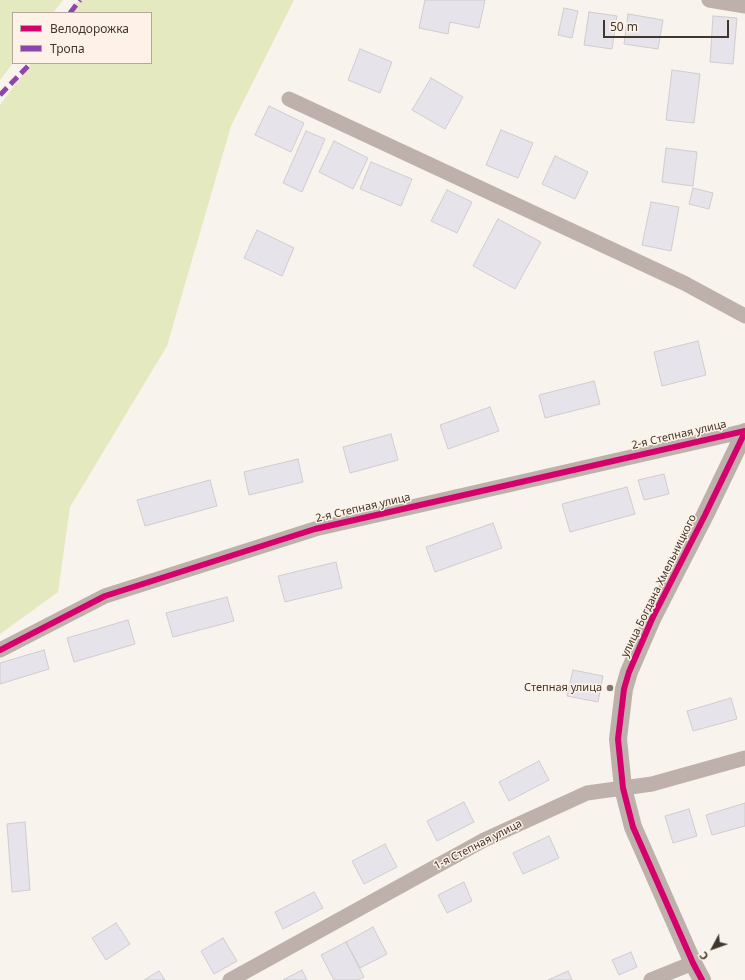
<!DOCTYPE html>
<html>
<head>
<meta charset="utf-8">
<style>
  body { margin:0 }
  #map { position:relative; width:745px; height:980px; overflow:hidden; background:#f9f3ed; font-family:"Noto Sans",sans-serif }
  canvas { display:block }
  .legend { position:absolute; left:12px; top:12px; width:140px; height:52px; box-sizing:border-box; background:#fef2e8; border:1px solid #b2a79d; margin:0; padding:5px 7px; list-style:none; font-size:12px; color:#41362c }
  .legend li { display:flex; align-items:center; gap:8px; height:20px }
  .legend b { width:20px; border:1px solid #b2a79d }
  .north { position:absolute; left:693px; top:928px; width:40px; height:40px; -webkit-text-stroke:3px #fef2e8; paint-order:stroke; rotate:229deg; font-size:11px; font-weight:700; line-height:16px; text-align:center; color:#41362c }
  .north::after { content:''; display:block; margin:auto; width:14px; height:18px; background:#41362c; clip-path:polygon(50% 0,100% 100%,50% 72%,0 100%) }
  .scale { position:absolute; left:603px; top:20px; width:126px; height:18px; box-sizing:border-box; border:2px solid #41362c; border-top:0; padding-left:5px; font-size:12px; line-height:14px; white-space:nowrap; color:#41362c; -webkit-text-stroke:3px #fef2e8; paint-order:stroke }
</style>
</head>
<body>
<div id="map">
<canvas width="745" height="980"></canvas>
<ul class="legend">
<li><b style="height:5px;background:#d6006c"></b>Велодорожка</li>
<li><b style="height:5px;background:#8e44ad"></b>Тропа</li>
</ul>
<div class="north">С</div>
<div class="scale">50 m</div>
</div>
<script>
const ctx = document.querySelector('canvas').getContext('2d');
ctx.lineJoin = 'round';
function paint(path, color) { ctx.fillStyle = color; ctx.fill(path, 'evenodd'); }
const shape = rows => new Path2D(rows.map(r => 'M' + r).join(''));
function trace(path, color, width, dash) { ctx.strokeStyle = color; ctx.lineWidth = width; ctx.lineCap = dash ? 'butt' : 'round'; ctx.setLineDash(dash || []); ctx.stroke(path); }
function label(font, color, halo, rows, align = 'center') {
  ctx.font = font + ' "Noto Sans",sans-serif'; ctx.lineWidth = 3; ctx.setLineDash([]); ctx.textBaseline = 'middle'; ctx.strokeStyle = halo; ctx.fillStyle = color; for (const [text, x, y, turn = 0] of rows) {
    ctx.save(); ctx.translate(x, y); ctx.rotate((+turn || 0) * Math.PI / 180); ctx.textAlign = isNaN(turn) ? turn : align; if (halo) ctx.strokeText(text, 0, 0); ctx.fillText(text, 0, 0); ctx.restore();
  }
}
paint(shape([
  [0,0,63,0,53,13,13,13,13,63,0,80],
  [79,0,294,0,231,126,167,346,70,507,58,592,0,634,0,105,31,63,151,63,151,13,69,13]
]), '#e4e9c0');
const building = shape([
  [425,0,485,0,479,28,450,22,448,34,419,28,425,0],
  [564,8,578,11,572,38,558,35,564,8],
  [589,12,617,16,612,49,584,45,589,12],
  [628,14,663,20,658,49,624,44,628,14],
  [713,16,737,18,733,64,710,62,713,16],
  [360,49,392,62,380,93,348,80,360,49],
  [672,70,700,74,694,123,666,120,672,70],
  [431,78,463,97,445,129,412,110,431,78],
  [269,106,304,123,291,152,255,135,269,106],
  [501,130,533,143,518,178,486,165,501,130],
  [306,131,325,139,302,192,283,183,306,131],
  [334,141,368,158,353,189,319,172,334,141],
  [666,148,697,152,693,186,662,182,666,148],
  [555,156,588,172,575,199,542,184,555,156],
  [371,162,412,179,401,206,360,189,371,162],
  [693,188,713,193,709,209,689,204,693,188],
  [447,190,472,202,457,233,431,221,447,190],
  [651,202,679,207,671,251,642,245,651,202],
  [498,219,541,242,515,289,473,266,498,219],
  [257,230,294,248,282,276,244,258,257,230],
  [698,341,706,375,662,386,654,352,698,341],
  [594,381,600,404,545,418,539,395,594,381],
  [490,407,499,431,448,449,440,425,490,407],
  [391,434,398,460,350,473,343,447,391,434],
  [298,459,303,482,249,495,244,472,298,459],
  [664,474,669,494,644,500,638,480,664,474],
  [210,480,217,506,145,526,137,500,210,480],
  [627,487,635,514,570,532,562,504,627,487],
  [493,523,502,548,435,572,426,547,493,523],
  [336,562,342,588,285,602,278,576,336,562],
  [227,597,234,621,173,637,166,613,227,597],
  [128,620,135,644,74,662,67,638,128,620],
  [44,650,49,669,0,684,0,663,44,650],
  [573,670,603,676,598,702,567,696,573,670],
  [731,698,737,719,693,731,687,711,731,698],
  [539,761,549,780,509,801,499,782,539,761],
  [464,802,474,822,437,841,427,821,464,802],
  [745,803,745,826,712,835,706,815,745,803],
  [689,809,697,836,673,843,665,816,689,809],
  [25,822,30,890,12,892,7,824,25,822],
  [549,836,559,858,523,874,513,853,549,836],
  [385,844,397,867,364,884,352,861,385,844],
  [464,882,472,901,447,913,438,895,464,882],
  [314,892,323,908,283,929,275,912,314,892],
  [116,923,130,944,106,960,92,938,116,923],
  [373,927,387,954,360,968,346,942,373,927],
  [223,938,237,961,214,974,201,951,223,938],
  [346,942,364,977,358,980,334,980,321,955,346,942],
  [631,952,637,967,619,975,612,960,631,952],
  [302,970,307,980,283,980,302,970],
  [159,971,165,980,144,980,159,971],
  [568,971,572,980,548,980,568,971]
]);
paint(building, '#e7e3ea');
trace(building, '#cfcccf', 1);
trace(shape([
  [709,0,745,6],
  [289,99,684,283,745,316],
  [0,650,105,596,315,529,745,431],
  [230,980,484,840,587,793,652,784,745,758],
  [651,980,693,963]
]), '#beb1ac', 15);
trace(shape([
  [702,980,693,963,633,827,623,788,618,739,624,689,629,672,652,619,705,515,745,432]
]), '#beb1ac', 18);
trace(shape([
  [70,13,80,0],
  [0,95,31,63]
]), '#8e44ad', 5, [10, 5]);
trace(shape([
  [0,650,105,596,315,529,745,431],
  [702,980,693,963,633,827,623,788,618,739,624,689,629,672,652,619,705,515,745,432]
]), '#d6006c', 6);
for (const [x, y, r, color] of [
  [610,688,4,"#817870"]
]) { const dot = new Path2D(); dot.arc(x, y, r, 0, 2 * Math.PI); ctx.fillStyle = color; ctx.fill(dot); trace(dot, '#fef2e8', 1.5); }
label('11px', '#41362c', '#fef2e8', [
  ["2-я Степная улица",679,435,-13],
  ["2-я Степная улица",363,508,-13],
  ["улица Богдана Хмельницкого",659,586,-64],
  ["1-я Степная улица",478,845,-27]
]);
label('11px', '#41362c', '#fef2e8', [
  ["Степная улица",602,688]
], 'right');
</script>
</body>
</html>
